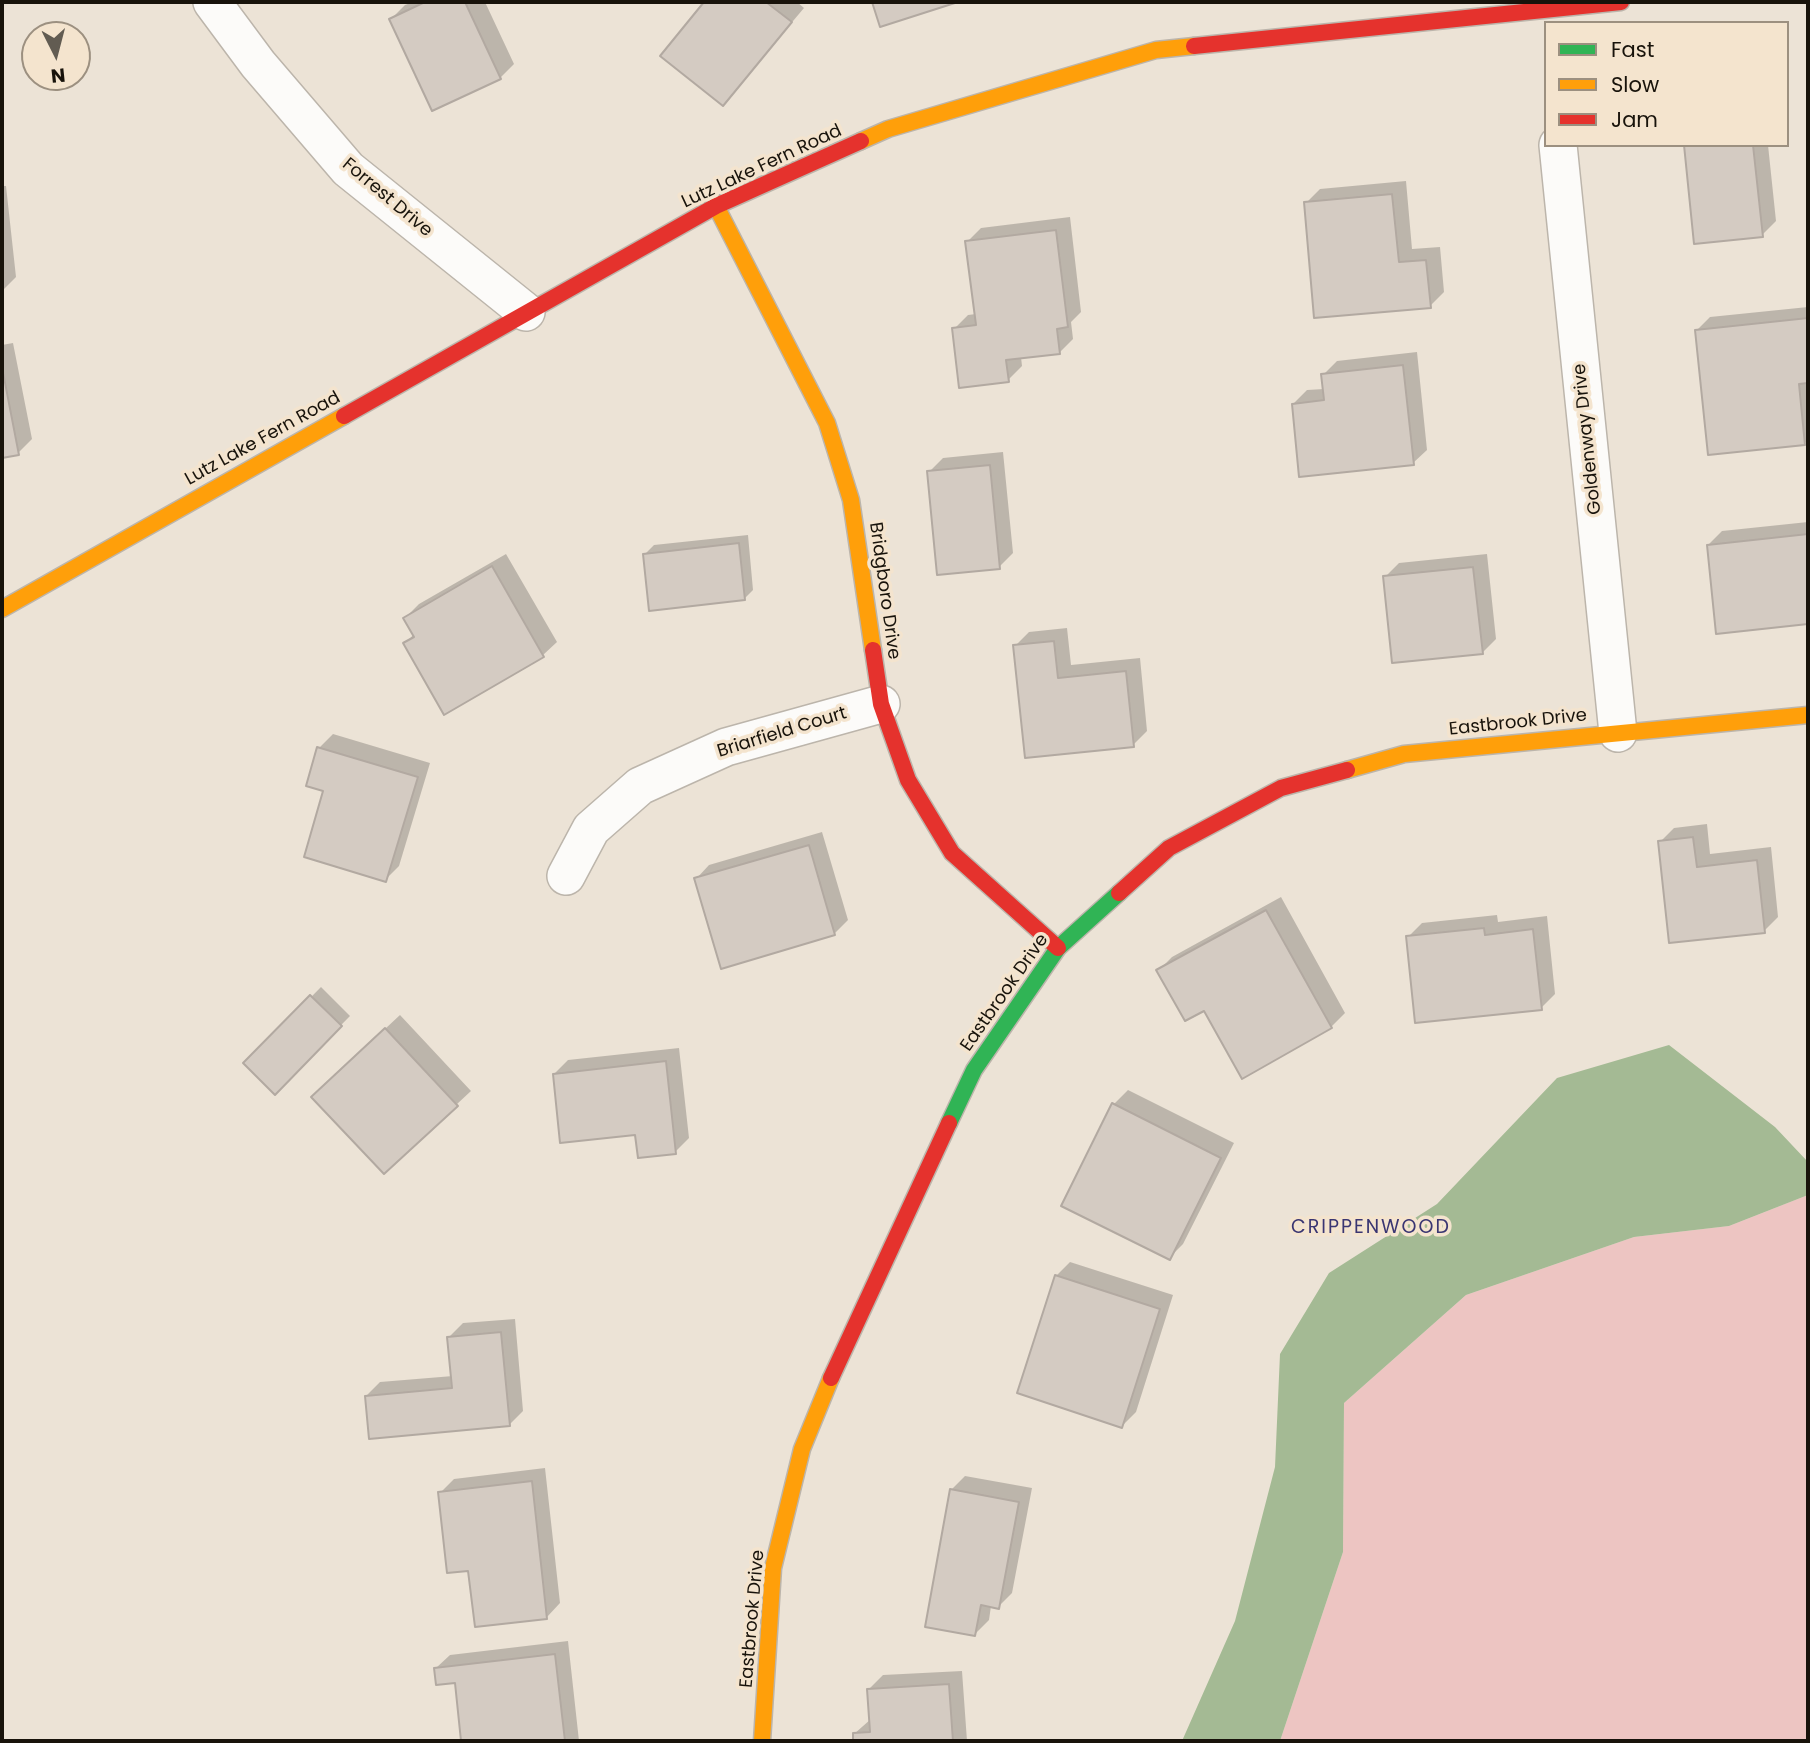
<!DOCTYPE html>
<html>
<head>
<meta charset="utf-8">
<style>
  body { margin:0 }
  #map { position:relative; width:1810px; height:1743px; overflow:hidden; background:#ece3d6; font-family:Poppins,sans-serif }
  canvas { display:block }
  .frame { position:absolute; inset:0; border:4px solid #18130b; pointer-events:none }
  .legend { position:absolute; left:1544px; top:21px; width:245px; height:126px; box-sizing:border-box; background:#f4e4ce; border:2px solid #9c9080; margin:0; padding:9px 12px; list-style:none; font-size:21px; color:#18130b }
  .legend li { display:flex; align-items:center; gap:14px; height:35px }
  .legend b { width:35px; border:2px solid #9c9080 }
  .north { position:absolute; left:21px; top:21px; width:70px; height:70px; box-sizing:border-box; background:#f4e4ce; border:2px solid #9c9080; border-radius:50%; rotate:174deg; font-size:19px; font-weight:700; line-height:28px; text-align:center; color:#18130b }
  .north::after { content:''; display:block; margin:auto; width:24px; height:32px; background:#625c52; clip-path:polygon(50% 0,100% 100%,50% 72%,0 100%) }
</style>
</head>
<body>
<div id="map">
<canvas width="1810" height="1743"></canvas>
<div class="frame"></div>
<ul class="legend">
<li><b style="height:9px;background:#30b455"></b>Fast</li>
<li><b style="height:9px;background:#ff9f0a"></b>Slow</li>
<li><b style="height:9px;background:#e5322d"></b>Jam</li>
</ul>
<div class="north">N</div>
</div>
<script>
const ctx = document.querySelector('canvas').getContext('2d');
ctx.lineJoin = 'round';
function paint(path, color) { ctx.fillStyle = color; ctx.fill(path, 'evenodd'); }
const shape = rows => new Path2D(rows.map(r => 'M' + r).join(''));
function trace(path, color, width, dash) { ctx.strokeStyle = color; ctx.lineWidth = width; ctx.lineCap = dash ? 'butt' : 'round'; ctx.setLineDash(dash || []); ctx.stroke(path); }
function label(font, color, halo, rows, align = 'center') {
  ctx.font = font + ' Poppins,sans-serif'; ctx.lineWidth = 7; ctx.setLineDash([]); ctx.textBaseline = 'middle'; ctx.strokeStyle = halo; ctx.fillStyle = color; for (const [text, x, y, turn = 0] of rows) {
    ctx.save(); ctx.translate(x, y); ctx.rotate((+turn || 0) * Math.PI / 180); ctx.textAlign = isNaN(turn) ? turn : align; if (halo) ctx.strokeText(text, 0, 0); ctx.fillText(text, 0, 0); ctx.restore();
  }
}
paint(shape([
  [1808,1195,1808,1741,1280,1741,1343,1552,1344,1403,1466,1295,1634,1237,1729,1226]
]), '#edc5c2');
paint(shape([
  [1669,1045,1775,1127,1808,1162,1808,1195,1729,1226,1634,1237,1466,1295,1344,1403,1343,1552,1280,1741,1182,1741,1235,1621,1275,1467,1280,1354,1329,1273,1437,1204,1557,1078]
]), '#a4ba94');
paint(shape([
  [413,2,485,2,514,64,500,78,391,19,405,5],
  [706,2,797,2,804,8,723,104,662,55],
  [1686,145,1768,145,1776,221,1762,235],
  [1406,181,1412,249,1440,247,1444,292,1430,306,1306,203,1320,189],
  [2,186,6,186,16,277,2,291],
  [1070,217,1081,312,1071,322,1073,339,1059,353,1021,357,1022,366,1008,380,954,329,968,315,976,314,967,242,981,228],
  [1808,307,1808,440,1805,443,1696,331,1710,317],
  [13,343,32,439,18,453,2,457,2,345],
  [1417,352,1427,450,1413,463,1293,404,1307,390,1324,389,1323,375,1337,361],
  [1003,452,1013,553,999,567,929,472,943,458],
  [1808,522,1808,623,1718,632,1708,545,1722,531],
  [748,535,753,590,744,599,645,554,654,545],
  [506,554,557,642,543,655,445,713,405,644,414,634,405,618,419,604],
  [1487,554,1496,639,1482,653,1385,577,1399,563],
  [1067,628,1071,665,1140,658,1147,731,1133,745,1015,646,1029,632],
  [333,734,430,763,399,866,385,880,319,748],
  [1707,824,1710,854,1771,847,1778,917,1764,931,1660,842,1674,828],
  [822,832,848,920,834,934,696,879,709,865],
  [1281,897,1345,1013,1331,1027,1242,1076,1204,1008,1158,971,1172,957],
  [1497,915,1498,922,1547,916,1555,994,1541,1008,1408,937,1422,923],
  [321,987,350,1016,275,1092,246,1063],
  [400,1015,471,1091,384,1172,327,1083],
  [679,1048,689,1138,675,1152,637,1133,554,1074,568,1060],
  [1128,1090,1234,1143,1183,1244,1169,1258,1114,1104],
  [1070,1262,1173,1295,1136,1412,1122,1426,1056,1276],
  [515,1319,523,1411,509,1425,366,1396,380,1382,453,1376,449,1337,463,1323],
  [545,1468,560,1603,547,1617,470,1569,440,1493,454,1479],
  [965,1476,1032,1488,1012,1593,998,1607,991,1606,989,1620,975,1634,951,1490],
  [568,1641,579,1741,463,1741,456,1681,436,1668,450,1655],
  [962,1671,967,1741,855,1741,854,1734,871,1719,869,1689,883,1675]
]), '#0003');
const building = shape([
  [425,2,465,2,501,79,432,111,389,19,425,2],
  [704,2,766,2,792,22,723,106,660,56,704,2],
  [872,2,958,2,880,27,872,2],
  [1684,145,1753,145,1763,237,1694,244,1684,145],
  [1392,194,1399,262,1426,260,1431,308,1314,318,1304,202,1392,194],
  [1056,230,1068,327,1057,329,1060,354,1006,360,1009,382,959,388,952,328,976,325,965,241,1056,230],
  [1808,318,1808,383,1799,384,1805,445,1708,455,1695,330,1808,318],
  [1403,365,1414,465,1299,477,1292,404,1324,400,1321,374,1403,365],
  [2,367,19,455,2,458,2,367],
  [990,465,1000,569,937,575,927,471,990,465],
  [1808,534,1808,624,1716,634,1707,545,1808,534],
  [739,543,745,600,649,611,643,554,739,543],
  [492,566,544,657,444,715,403,643,414,637,403,618,492,566],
  [1473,567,1483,654,1392,663,1383,576,1473,567],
  [1054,641,1058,678,1126,671,1134,747,1025,758,1013,645,1054,641],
  [317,747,418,777,386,882,304,857,323,791,306,786,317,747],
  [1693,837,1697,867,1757,860,1765,933,1669,943,1658,841,1693,837],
  [809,845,835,935,721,969,694,878,809,845],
  [1266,910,1332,1028,1242,1079,1204,1011,1185,1021,1156,970,1266,910],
  [1484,928,1485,935,1533,929,1542,1010,1415,1023,1406,936,1484,928],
  [310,995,342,1026,275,1095,243,1063,310,995],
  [385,1028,458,1106,384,1174,311,1097,385,1028],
  [666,1061,676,1154,638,1158,635,1135,560,1143,553,1074,666,1061],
  [1112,1103,1221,1158,1170,1260,1061,1206,1112,1103],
  [1055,1275,1160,1309,1122,1428,1017,1393,1055,1275],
  [501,1332,510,1426,369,1439,365,1396,452,1388,447,1337,501,1332],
  [532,1481,547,1619,475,1627,468,1571,447,1573,438,1492,532,1481],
  [950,1489,1019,1502,999,1609,981,1605,975,1636,925,1627,950,1489],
  [555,1654,565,1741,461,1741,455,1683,436,1685,434,1668,555,1654],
  [949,1684,953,1741,853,1741,853,1733,870,1732,867,1689,949,1684]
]);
paint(building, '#d4cbc2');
trace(building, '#b2a9a1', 2);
const street = shape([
  [212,2,258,64,348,169,526,312],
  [1558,145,1618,733],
  [566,876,591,829,640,786,726,747,881,704]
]);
const fast = shape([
  [949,1123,974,1070,1058,948,1119,893]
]);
const slow = shape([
  [861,141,888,129,1156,50,1194,46],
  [716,206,827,423,851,500,873,650],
  [2,609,344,416],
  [1347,770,1404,754,1808,715],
  [762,1741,773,1568,802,1449,831,1378]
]);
const jam = shape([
  [1194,46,1621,2],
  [344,416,716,206,861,141],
  [873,650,881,704,908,780,952,853,1058,948],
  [1119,893,1169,848,1281,788,1347,770],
  [831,1378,949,1123]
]);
trace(street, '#bcb5ab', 40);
trace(fast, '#bcb5ab', 19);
trace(slow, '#bcb5ab', 19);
trace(jam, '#bcb5ab', 19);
trace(street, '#fcfbf9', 37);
trace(fast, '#30b455', 16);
trace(slow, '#ff9f0a', 16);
trace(jam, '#e5322d', 16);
label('18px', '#18130b', '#f4e4ce', [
  ["Lutz Lake Fern Road",762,167,-25],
  ["Forrest Drive",387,198,40],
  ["Lutz Lake Fern Road",263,439,-29],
  ["Goldenway Drive",1588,439,-96],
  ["Bridgboro Drive",884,591,82],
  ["Eastbrook Drive",1518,723,-6],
  ["Briarfield Court",782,733,-17],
  ["Eastbrook Drive",1005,993,-55],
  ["Eastbrook Drive",753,1619,-85]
]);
ctx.letterSpacing = '2px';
label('19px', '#3a3672', '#f4e4ce', [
  ["CRIPPENWOOD",1371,1228]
]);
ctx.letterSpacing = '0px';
</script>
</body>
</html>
